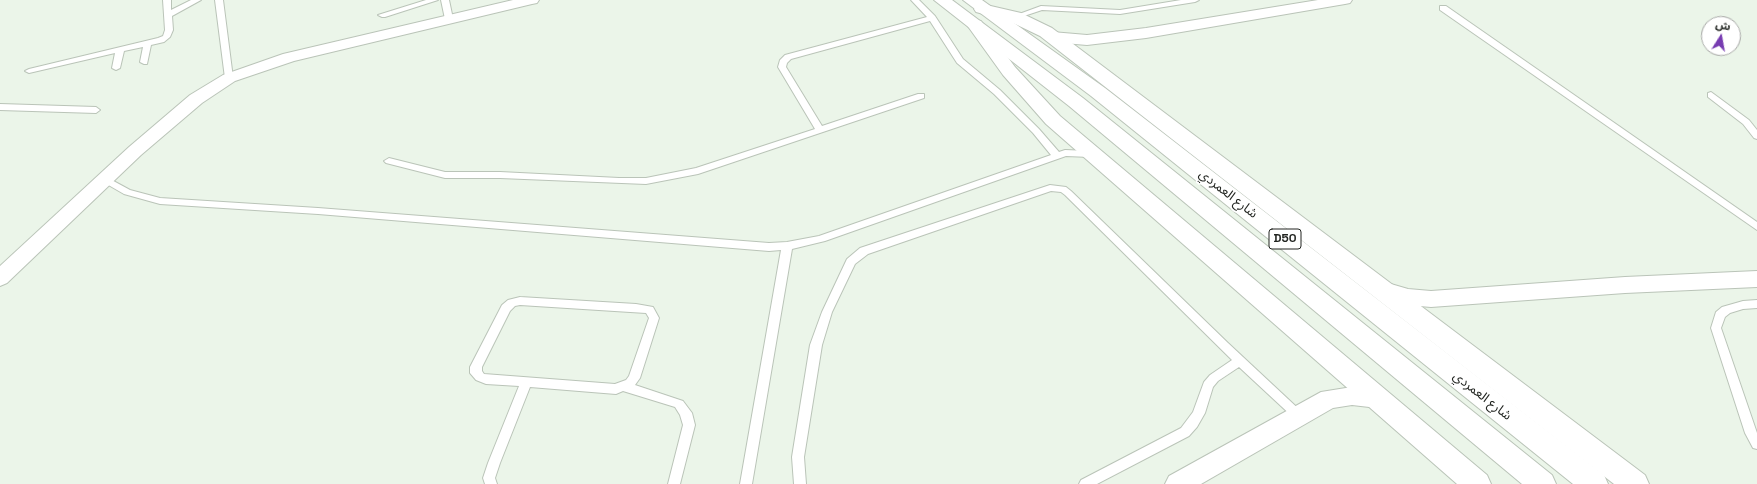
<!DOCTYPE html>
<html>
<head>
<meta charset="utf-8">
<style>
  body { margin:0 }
  #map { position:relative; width:1757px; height:484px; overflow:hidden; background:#ebf5e9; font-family:"Space Grotesk","Noto Sans Arabic",sans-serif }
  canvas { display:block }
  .north { position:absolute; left:1701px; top:16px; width:40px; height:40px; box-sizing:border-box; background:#fff; border:1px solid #a7a8a6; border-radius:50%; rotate:11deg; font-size:11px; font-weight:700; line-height:16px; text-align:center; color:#222521 }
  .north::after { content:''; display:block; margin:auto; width:14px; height:18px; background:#773cb1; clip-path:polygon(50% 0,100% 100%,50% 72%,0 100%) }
</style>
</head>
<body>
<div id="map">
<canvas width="1757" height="484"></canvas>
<div class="north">ش</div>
</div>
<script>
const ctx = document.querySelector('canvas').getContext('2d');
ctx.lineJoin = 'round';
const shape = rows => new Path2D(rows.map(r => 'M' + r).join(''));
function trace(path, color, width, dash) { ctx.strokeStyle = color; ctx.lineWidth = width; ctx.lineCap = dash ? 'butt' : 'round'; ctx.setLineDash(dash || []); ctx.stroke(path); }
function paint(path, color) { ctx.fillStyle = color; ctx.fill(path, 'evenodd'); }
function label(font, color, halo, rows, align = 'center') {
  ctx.font = font + ' "Space Grotesk","Noto Sans Arabic",sans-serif'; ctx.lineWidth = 3.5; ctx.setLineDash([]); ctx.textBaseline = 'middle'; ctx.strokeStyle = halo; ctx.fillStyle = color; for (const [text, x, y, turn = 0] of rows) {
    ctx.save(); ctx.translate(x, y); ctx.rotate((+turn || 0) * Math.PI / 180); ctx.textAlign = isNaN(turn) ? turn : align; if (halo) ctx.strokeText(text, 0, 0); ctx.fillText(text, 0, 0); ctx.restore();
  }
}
const lane = shape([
  [163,0,171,0,171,10,191,0,201,0,172,16,173,30,170,37,164,42,151,45,147,64,144,64,140,62,143,47,124,51,120,68,116,70,112,68,115,53,29,73,25,71,29,69,158,38,163,36,165,30,163,0],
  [215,0,223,0,233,78,229,80,225,78,215,0],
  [426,0,438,0,385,17,382,17,378,15,426,0],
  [441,0,449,0,453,19,452,21,446,21,445,19,441,0],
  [911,0,919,0,935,16,963,59,1000,90,1039,129,1059,152,1065,150,1090,151,1095,154,1090,157,1066,156,825,241,792,249,752,484,740,484,781,250,769,251,318,214,160,204,124,194,98,179,100,177,106,177,130,190,160,198,318,208,769,243,787,242,819,236,1051,155,1033,133,994,94,957,63,930,21,791,59,787,63,786,67,822,126,918,94,924,94,924,98,698,174,646,184,500,178,445,178,386,163,384,161,389,158,445,172,500,172,619,178,646,178,696,168,815,129,778,67,780,60,785,55,927,17,911,0],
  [1181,0,1199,0,1195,2,1120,14,1042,10,1015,19,1011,17,1041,6,1120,10,1181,0],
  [1440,6,1446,6,1757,222,1757,230,1440,10,1440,6],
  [1711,92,1749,120,1757,130,1757,139,1754,138,1743,124,1708,97,1708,93,1711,92],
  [0,104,96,107,100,110,96,113,0,110,0,104],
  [1050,185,1066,187,1071,191,1228,343,1303,413,1305,416,1303,419,1299,421,1295,419,1239,367,1218,381,1213,387,1205,413,1197,427,1189,436,1097,484,1079,484,1081,480,1181,428,1193,412,1204,382,1210,375,1232,360,1065,195,1061,192,1051,191,868,254,855,264,832,312,822,345,804,457,806,484,794,484,792,457,810,345,822,312,847,259,860,248,1050,185],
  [520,297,636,304,653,307,659,318,640,378,635,385,683,401,692,413,695,425,680,484,668,484,683,425,680,415,675,407,623,391,616,394,530,387,500,463,495,478,497,484,485,484,483,478,488,463,519,386,486,384,476,380,470,373,470,367,502,305,508,300,520,297],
  [520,305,646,313,649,318,629,376,626,380,615,384,484,374,482,371,482,367,510,311,515,306,520,305],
  [1757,300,1757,308,1743,309,1730,313,1725,317,1721,328,1757,433,1757,449,1753,448,1745,433,1711,328,1716,312,1722,307,1743,301,1757,300]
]);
const street = shape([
  [513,0,539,0,537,3,532,4,294,61,235,81,202,103,141,155,7,283,0,286,0,266,129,147,190,95,223,75,283,54,513,0],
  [1318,0,1352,0,1350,3,1345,4,1146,38,1087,45,1052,42,1047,40,1044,37,1047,34,1052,32,1087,35,1146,28,1318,0],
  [1757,271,1757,287,1625,293,1431,307,1408,305,1377,295,1373,290,1377,285,1384,282,1408,289,1431,291,1625,277,1757,271],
  [1352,387,1378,388,1386,391,1390,398,1386,405,1378,408,1352,405,1333,408,1201,484,1165,484,1169,476,1321,392,1352,387]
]);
const secondary = shape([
  [982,4,1021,13,1052,28,1645,475,1649,484,1614,484,1040,36,1009,21,976,12,974,9,976,6,982,4],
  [975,20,981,21,1015,67,1060,116,1487,475,1491,484,1457,484,1046,124,1003,75,967,25,969,21,975,20]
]);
const primary = shape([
  [934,0,952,0,1083,98,1552,475,1556,484,1522,484,1069,106,934,0],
  [963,0,982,0,1105,88,1604,475,1608,484,1573,484,1091,96,963,0]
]);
trace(lane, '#bac4b8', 2);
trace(street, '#bac4b8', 2);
trace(secondary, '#bac4b8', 2);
trace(primary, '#bac4b8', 2);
paint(lane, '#fff');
paint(street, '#fff');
paint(secondary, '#fff');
paint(primary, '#fff');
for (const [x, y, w] of [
  [1285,239,32]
]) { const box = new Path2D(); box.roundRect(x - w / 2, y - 10, w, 20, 3); ctx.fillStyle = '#fff'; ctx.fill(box); trace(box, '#222521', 1); }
label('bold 12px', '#222521', null, [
  ["D50",1285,239]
]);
label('13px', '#222521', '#fff', [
  ["شارع العمردي",1228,194,38],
  ["شارع العمردي",1482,396,38]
]);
</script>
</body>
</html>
